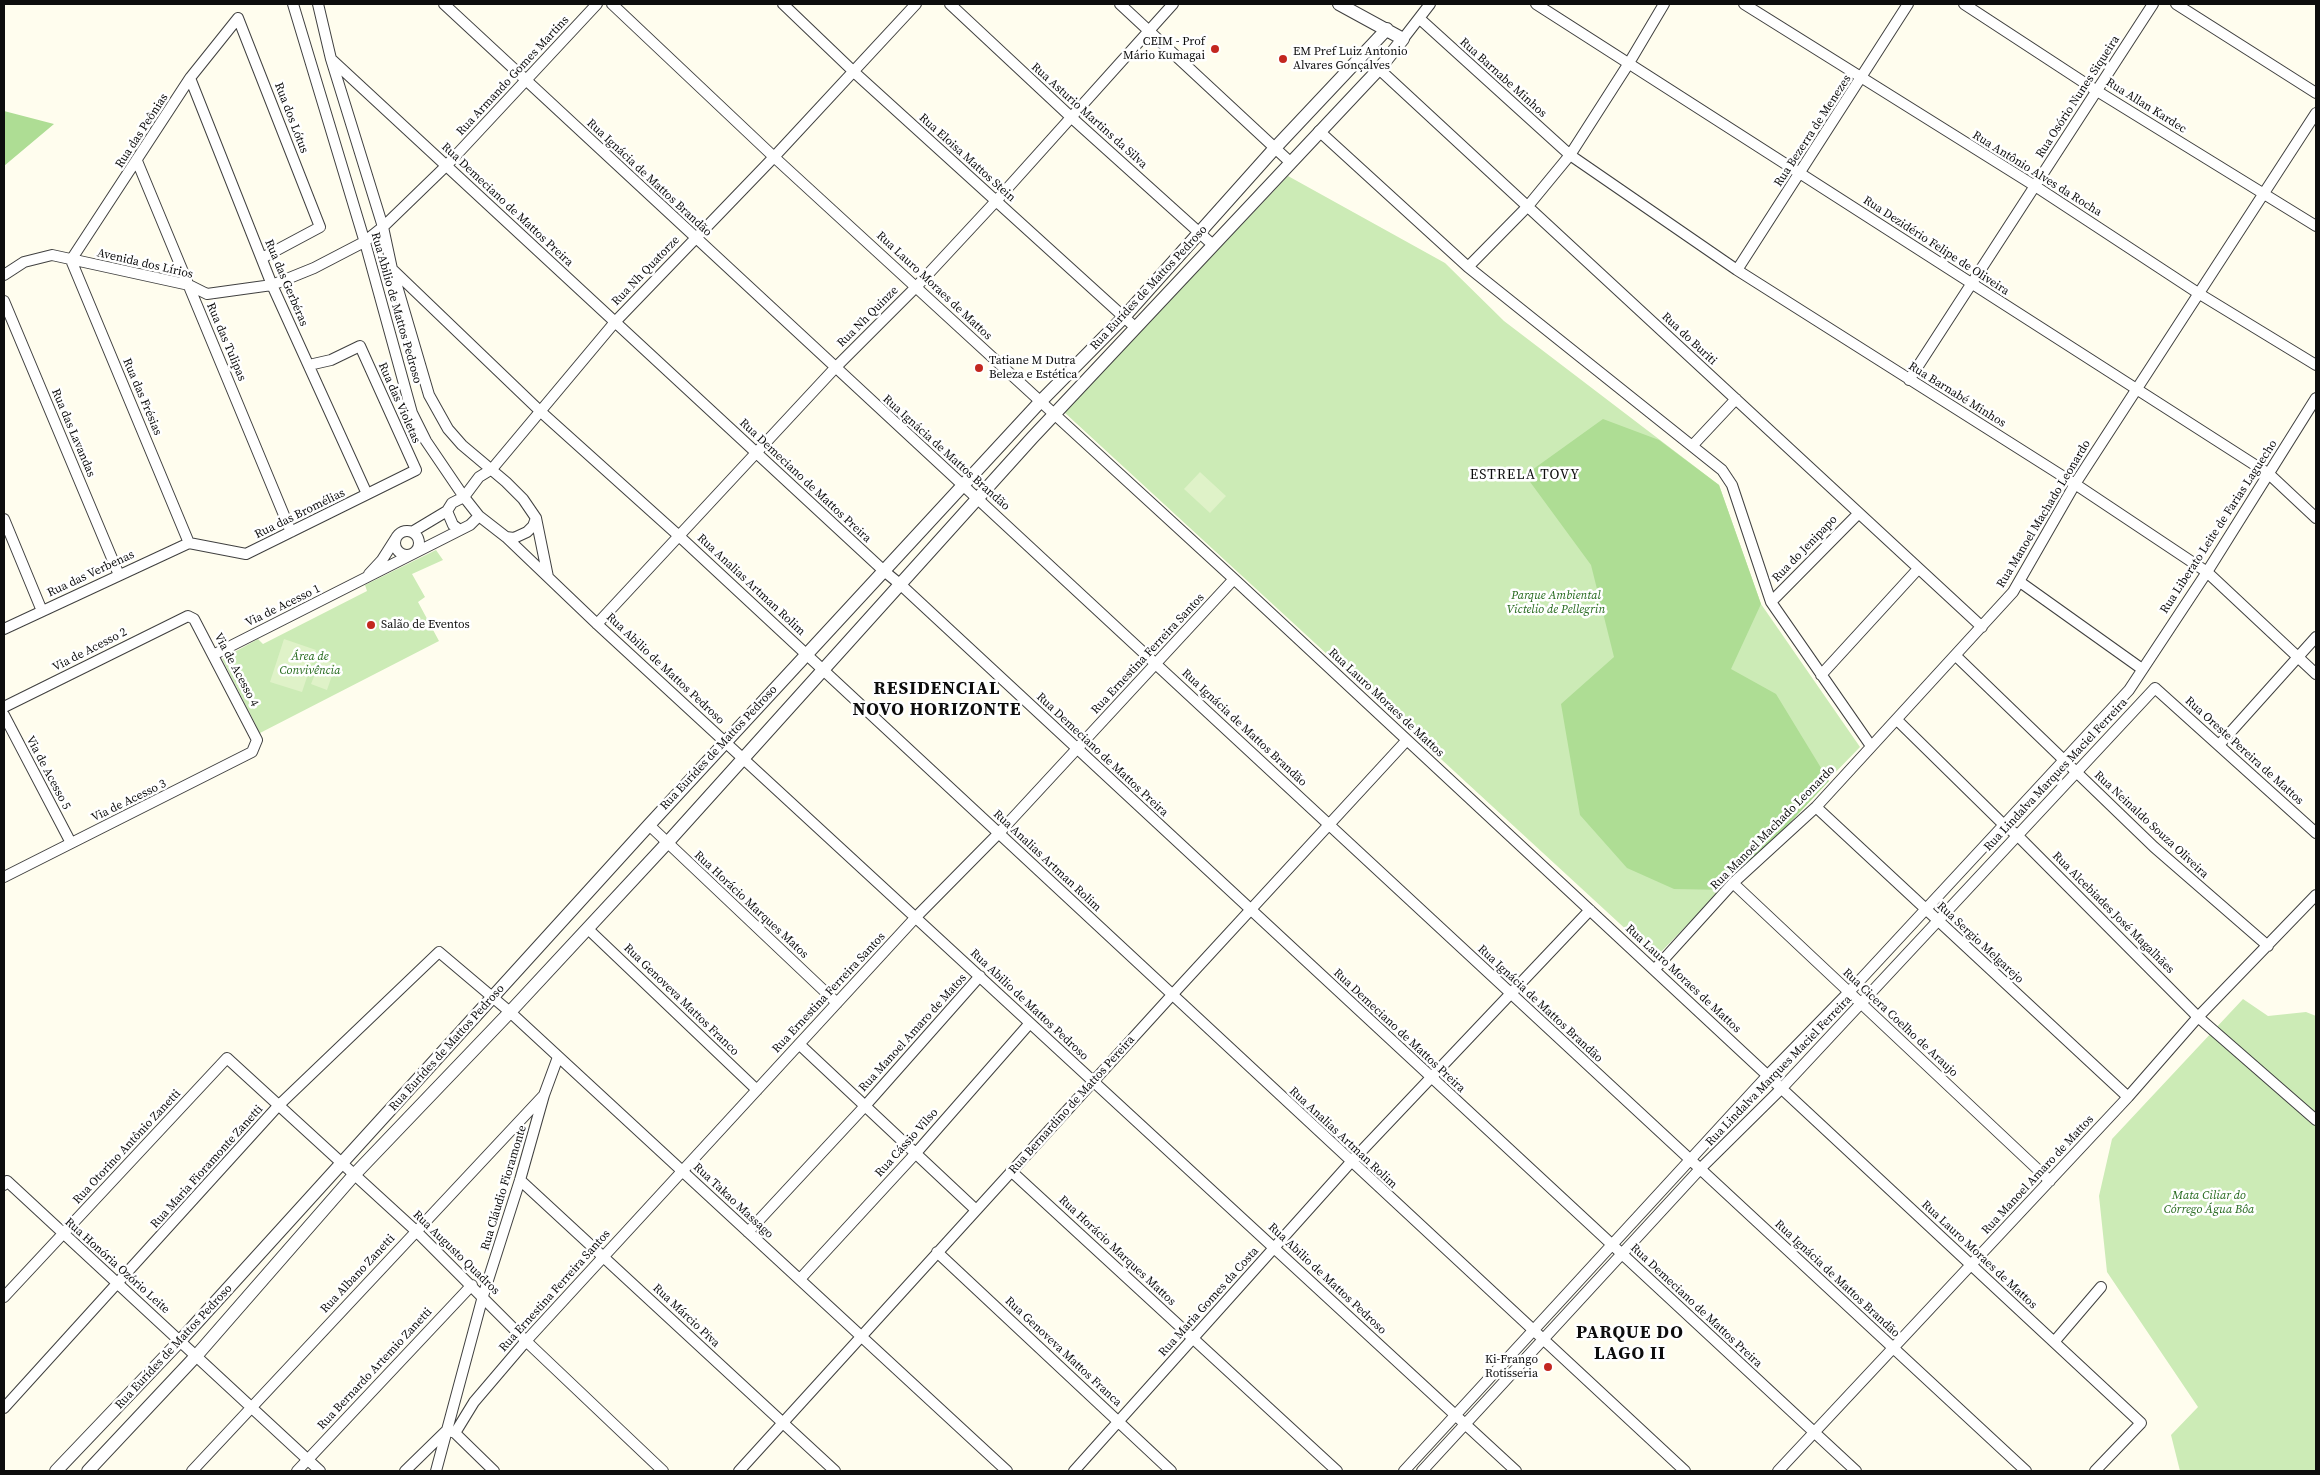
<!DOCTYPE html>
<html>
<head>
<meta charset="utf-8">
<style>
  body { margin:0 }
  #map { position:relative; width:2320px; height:1475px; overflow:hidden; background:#fffdee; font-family:"Source Serif 4",serif }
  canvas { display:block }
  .frame { position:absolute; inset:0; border:5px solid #0d0d0d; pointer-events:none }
</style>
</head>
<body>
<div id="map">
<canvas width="2320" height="1475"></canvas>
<div class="frame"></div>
</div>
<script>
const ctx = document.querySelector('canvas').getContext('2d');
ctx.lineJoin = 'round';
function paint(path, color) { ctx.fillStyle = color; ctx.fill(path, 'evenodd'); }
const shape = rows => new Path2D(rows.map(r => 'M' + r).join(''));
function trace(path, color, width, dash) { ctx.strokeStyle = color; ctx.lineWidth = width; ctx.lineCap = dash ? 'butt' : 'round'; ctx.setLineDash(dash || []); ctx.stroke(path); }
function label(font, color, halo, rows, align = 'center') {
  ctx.font = font + ' "Source Serif 4",serif'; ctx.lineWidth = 5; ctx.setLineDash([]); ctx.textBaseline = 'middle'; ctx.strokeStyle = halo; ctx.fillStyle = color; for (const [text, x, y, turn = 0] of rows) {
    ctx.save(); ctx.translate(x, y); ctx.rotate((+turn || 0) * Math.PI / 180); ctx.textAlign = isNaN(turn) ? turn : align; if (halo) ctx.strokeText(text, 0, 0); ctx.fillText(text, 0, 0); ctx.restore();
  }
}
paint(shape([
  [1288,176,1445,263,1504,321,1719,485,1761,604,1860,747,1656,957,1064,412],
  [436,550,443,560,412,574,425,597,418,602,439,641,260,733,222,659,258,639,263,644,367,591,365,585],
  [2243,999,2268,1016,2306,1012,2316,1016,2316,1471,2180,1471,2171,1435,2198,1407,2107,1272,2099,1196,2112,1139]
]), '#ccebb6');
paint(shape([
  [4,111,54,124,4,166],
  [1603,419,1659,440,1719,485,1761,604,1731,669,1776,694,1829,781,1727,890,1674,889,1627,868,1580,815,1561,704,1614,657,1591,565,1525,475]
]), '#aedd94');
paint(shape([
  [1200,472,1226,496,1210,513,1184,489],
  [284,639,316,650,302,692,270,682],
  [321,659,336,664,327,690,311,684]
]), '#dff2c8');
const minor = shape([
  [293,4,366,246,412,413,426,441,464,497,479,516,506,537,597,624,1516,1471],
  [318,4,331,59,383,227,392,269,429,395,448,429,462,445,506,482,523,499,536,518,548,577],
  [444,4,2026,1471],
  [612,4,774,157,1234,579,2141,1423,2095,1471],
  [783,4,854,72,1136,328],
  [950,4,1072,118,1213,245],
  [1120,4,1290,162],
  [1536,4,2269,474,2316,518],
  [1744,4,2035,186,2198,293,2316,365],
  [1964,4,2097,91,2316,226],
  [2176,4,2316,93],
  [1420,19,1570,155,1737,270,2075,484,2207,572,2316,674],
  [1403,39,1430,4],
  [331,59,884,571,901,585,1856,1471],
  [1379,69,1982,627],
  [190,78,272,285,367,494],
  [1319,131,1468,267,1722,470,1732,485,1771,602,1871,746],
  [137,161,291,532],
  [1468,267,1528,206,1570,155,1629,63,1664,4],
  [392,269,540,411,679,536,1685,1471],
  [1737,270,1908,4],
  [4,275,24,262,52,255,189,285,207,294,272,285,314,268,364,242,383,227,446,166,597,4],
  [4,301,119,575],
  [1909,380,2153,4],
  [1692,446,1736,399],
  [447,511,453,525,460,530],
  [4,519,42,611],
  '395 543a12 12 0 1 1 24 0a12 12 0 1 1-24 0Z',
  [412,532,447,511,452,503,464,497,479,477,492,469,615,322,774,157,916,4],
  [506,537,514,538,527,532,533,526,536,518],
  [189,543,71,260,190,78,238,18,320,227,262,258],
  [189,543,246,554,416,470,360,346,331,360,309,365],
  [369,574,382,560,396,538],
  [2020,582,2142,669],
  [1771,602,1858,514],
  [597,624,835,368,917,286,996,201,1173,4],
  [4,629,189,543],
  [213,655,470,525,479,516],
  [1956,656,2154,847,2268,946],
  [1821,675,1918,569],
  [4,707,188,616,194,619,257,740,252,752,4,877],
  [4,715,71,843],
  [1897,720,2003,824,2017,835,2198,1017,2316,1120],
  [2219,745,2316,637],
  [1816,807,2128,1097],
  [649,825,837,1003],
  [1733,883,2050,1181],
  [588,929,757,1090],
  [1655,969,1733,883,1816,807,2013,592,2075,484,2316,113],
  [799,1044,976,1210],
  [1011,1171,1337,1471],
  [520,1180,835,1471],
  [4,1185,7,1181,320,1471],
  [748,1232,865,1106,980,976],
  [937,1252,1171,1471],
  [800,1279,916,1153,1030,1023],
  [4,1297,227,1058,416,1231,526,1341,663,1471],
  [2054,1342,2101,1287],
  [4,1408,278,1106,439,952,510,1012,1007,1471],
  [455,1433,474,1402,526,1341,916,917,999,833,1234,579],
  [192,1471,544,1095],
  [297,1471,472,1285],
  [405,1471,447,1430,455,1433,494,1471],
  [436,1471,483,1296,520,1180,544,1095,558,1057],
  [739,1471,1172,995,1407,740],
  [1074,1471,1351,1162,1590,910],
  [1404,1471,1768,1075,1849,992,2129,690,2207,572,2316,398],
  [1422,1471,1700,1169,1782,1088,2155,688,2316,833],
  [1778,1471,2128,1097,2198,1017,2316,895]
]);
const tertiary = shape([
  [56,1471,181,1340,649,825,1040,402,1124,317,1275,148,1387,29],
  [88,1471,197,1355,354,1175,510,1012,668,842,1032,438,1379,69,1403,39,1339,4]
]);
trace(minor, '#404040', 12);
trace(tertiary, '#404040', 14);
trace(minor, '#fff', 10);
trace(tertiary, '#fff', 12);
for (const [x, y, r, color] of [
  [1215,49,5,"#c3271f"],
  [1283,59,5,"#c3271f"],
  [979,368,5,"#c3271f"],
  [371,625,5,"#c3271f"],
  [1548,1367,5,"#c3271f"]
]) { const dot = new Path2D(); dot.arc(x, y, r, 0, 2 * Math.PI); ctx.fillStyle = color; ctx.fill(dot); trace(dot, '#fff', 2); }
label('12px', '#0d0d0d', '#fff', [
  ["CEIM - Prof",1205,42,"right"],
  ["Mário Kumagai",1205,56,"right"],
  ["EM Pref Luiz Antonio",1293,52],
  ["Alvares Gonçalves",1293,66],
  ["Tatiane M Dutra",989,361],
  ["Beleza e Estética",989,375],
  ["Salão de Eventos",381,625],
  ["Ki-Frango",1538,1360,"right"],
  ["Rotisseria",1538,1374,"right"]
], 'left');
label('12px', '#0d0d0d', '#fff', [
  ["Rua Armando Gomes Martins",513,76,-47],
  ["Rua Barnabe Minhos",1503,78,42],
  ["Rua Osório Nunes Siqueira",2078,97,-57],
  ["Rua Allan Kardec",2146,106,32],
  ["Rua Asturio Martins da Silva",1089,116,42],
  ["Rua dos Lótus",291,118,69],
  ["Rua das Peônias",142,131,-57],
  ["Rua Bezerra de Menezes",1813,131,-57],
  ["Rua Eloisa Mattos Stein",967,158,42],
  ["Rua Antônio Alves da Rocha",2037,174,32],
  ["Rua Ignácia de Mattos Brandão",649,178,43],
  ["Rua Demeciano de Mattos Preira",507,205,43],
  ["Rua Dezidério Felipe de Oliveira",1936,246,33],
  ["Avenida dos Lírios",145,264,13],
  ["Rua Nh Quatorze",646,271,-46],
  ["Rua das Gerbéras",286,283,67],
  ["Rua Lauro Moraes de Mattos",934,286,43],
  ["Rua Eurídes de Mattos Pedroso",1149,288,-47],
  ["Rua Abilio de Mattos Pedroso",396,308,74],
  ["Rua Nh Quinze",868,317,-45],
  ["Rua do Buriti",1689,339,43],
  ["Rua das Tulipas",226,342,67],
  ["Rua Barnabé Minhos",1957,395,32],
  ["Rua das Frésias",142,397,67],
  ["Rua das Violetas",399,403,66],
  ["Rua das Lavandas",73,433,67],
  ["Rua Ignácia de Mattos Brandão",946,453,42],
  ["Rua Demeciano de Mattos Preira",805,481,43],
  ["Rua das Bromélias",300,514,-26],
  ["Rua Manoel Machado Leonardo",2044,514,-59],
  ["Rua Liberato Leite de Farias Laguecho",2219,527,-57],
  ["Rua do Jenipapo",1805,549,-46],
  ["Rua das Verbenas",91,574,-25],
  ["Rua Analias Artman Rolim",751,585,43],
  ["Via de Acesso 1",283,606,-26],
  ["Via de Acesso 2",90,650,-27],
  ["Rua Ernestina Ferreira Santos",1148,654,-47],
  ["Rua Abilio de Mattos Pedroso",665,669,43],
  ["Via de Acesso 4",236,670,62],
  ["Rua Lauro Moraes de Mattos",1386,703,43],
  ["Rua Ignácia de Mattos Brandão",1244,728,43],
  ["Rua Eurídes de Mattos Pedroso",719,748,-47],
  ["Rua Oreste Pereira de Mattos",2244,751,42],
  ["Rua Demeciano de Mattos Preira",1102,755,43],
  ["Via de Acesso 5",48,773,62],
  ["Rua Lindalva Marques Maciel Ferreira",2056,775,-47],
  ["Via de Acesso 3",129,801,-26],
  ["Rua Neinaldo Souza Oliveira",2151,825,43],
  ["Rua Manoel Machado Leonardo",1773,828,-45],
  ["Rua Analias Artman Rolim",1047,861,43],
  ["Rua Horácio Marques Matos",751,905,43],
  ["Rua Alcebiades José Magalhães",2113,913,45],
  ["Rua Sergio Melgarejo",1980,943,43],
  ["Rua Lauro Moraes de Mattos",1683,979,43],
  ["Rua Ernestina Ferreira Santos",829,993,-47],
  ["Rua Genoveva Mattos Franco",681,1000,44],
  ["Rua Ignácia de Mattos Brandão",1540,1004,43],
  ["Rua Abilio de Mattos Pedroso",1029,1005,43],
  ["Rua Cicera Coelho de Araujo",1900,1023,43],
  ["Rua Demeciano de Mattos Preira",1399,1031,43],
  ["Rua Manoel Amaro de Matos",913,1033,-48],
  ["Rua Eurídes de Mattos Pedroso",447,1048,-48],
  ["Rua Lindalva Marques Maciel Ferreira",1779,1071,-46],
  ["Rua Bernardino de Mattos Pereira",1072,1105,-48],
  ["Rua Analias Artman Rolim",1343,1138,43],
  ["Rua Cássio Vilso",907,1143,-48],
  ["Rua Otorino Antônio Zanetti",127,1147,-47],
  ["Rua Maria Fioramonte Zanetti",207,1167,-48],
  ["Rua Manoel Amaro de Mattos",2038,1175,-47],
  ["Rua Cláudio Fioramonte",504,1188,-73],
  ["Rua Takao Massago",733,1201,43],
  ["Rua Horácio Marques Mattos",1117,1251,43],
  ["Rua Augusto Quadros",456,1253,44],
  ["Rua Lauro Moraes de Mattos",1979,1255,43],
  ["Rua Honória Ozório Leite",117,1266,42],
  ["Rua Albano Zanetti",358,1274,-47],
  ["Rua Abilio de Mattos Pedroso",1327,1279,43],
  ["Rua Ignácia de Mattos Brandão",1837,1279,43],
  ["Rua Ernestina Ferreira Santos",555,1291,-48],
  ["Rua Maria Gomes da Costa",1209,1302,-48],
  ["Rua Demeciano de Mattos Preira",1696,1306,43],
  ["Rua Márcio Piva",686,1316,43],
  ["Rua Eurídes de Mattos Pedroso",174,1347,-47],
  ["Rua Genoveva Mattos Franca",1063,1352,43],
  ["Rua Bernardo Artemio Zanetti",375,1369,-47]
]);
label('italic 12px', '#23681b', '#fff', [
  ["Parque Ambiental",1556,596],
  ["Victelio de Pellegrin",1556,610],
  ["Área de",310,657],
  ["Convivência",310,671],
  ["Mata Ciliar do",2209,1196],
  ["Córrego Água Bôa",2209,1210]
]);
ctx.letterSpacing = '1px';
label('14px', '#0d0d0d', '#fff', [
  ["ESTRELA TOVY",1525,475]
]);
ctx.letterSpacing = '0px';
ctx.letterSpacing = '1px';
label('bold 18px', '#0d0d0d', '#fff', [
  ["RESIDENCIAL",937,689],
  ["NOVO HORIZONTE",937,710],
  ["PARQUE DO",1630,1333],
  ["LAGO II",1630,1354]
]);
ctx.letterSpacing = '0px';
</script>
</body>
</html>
